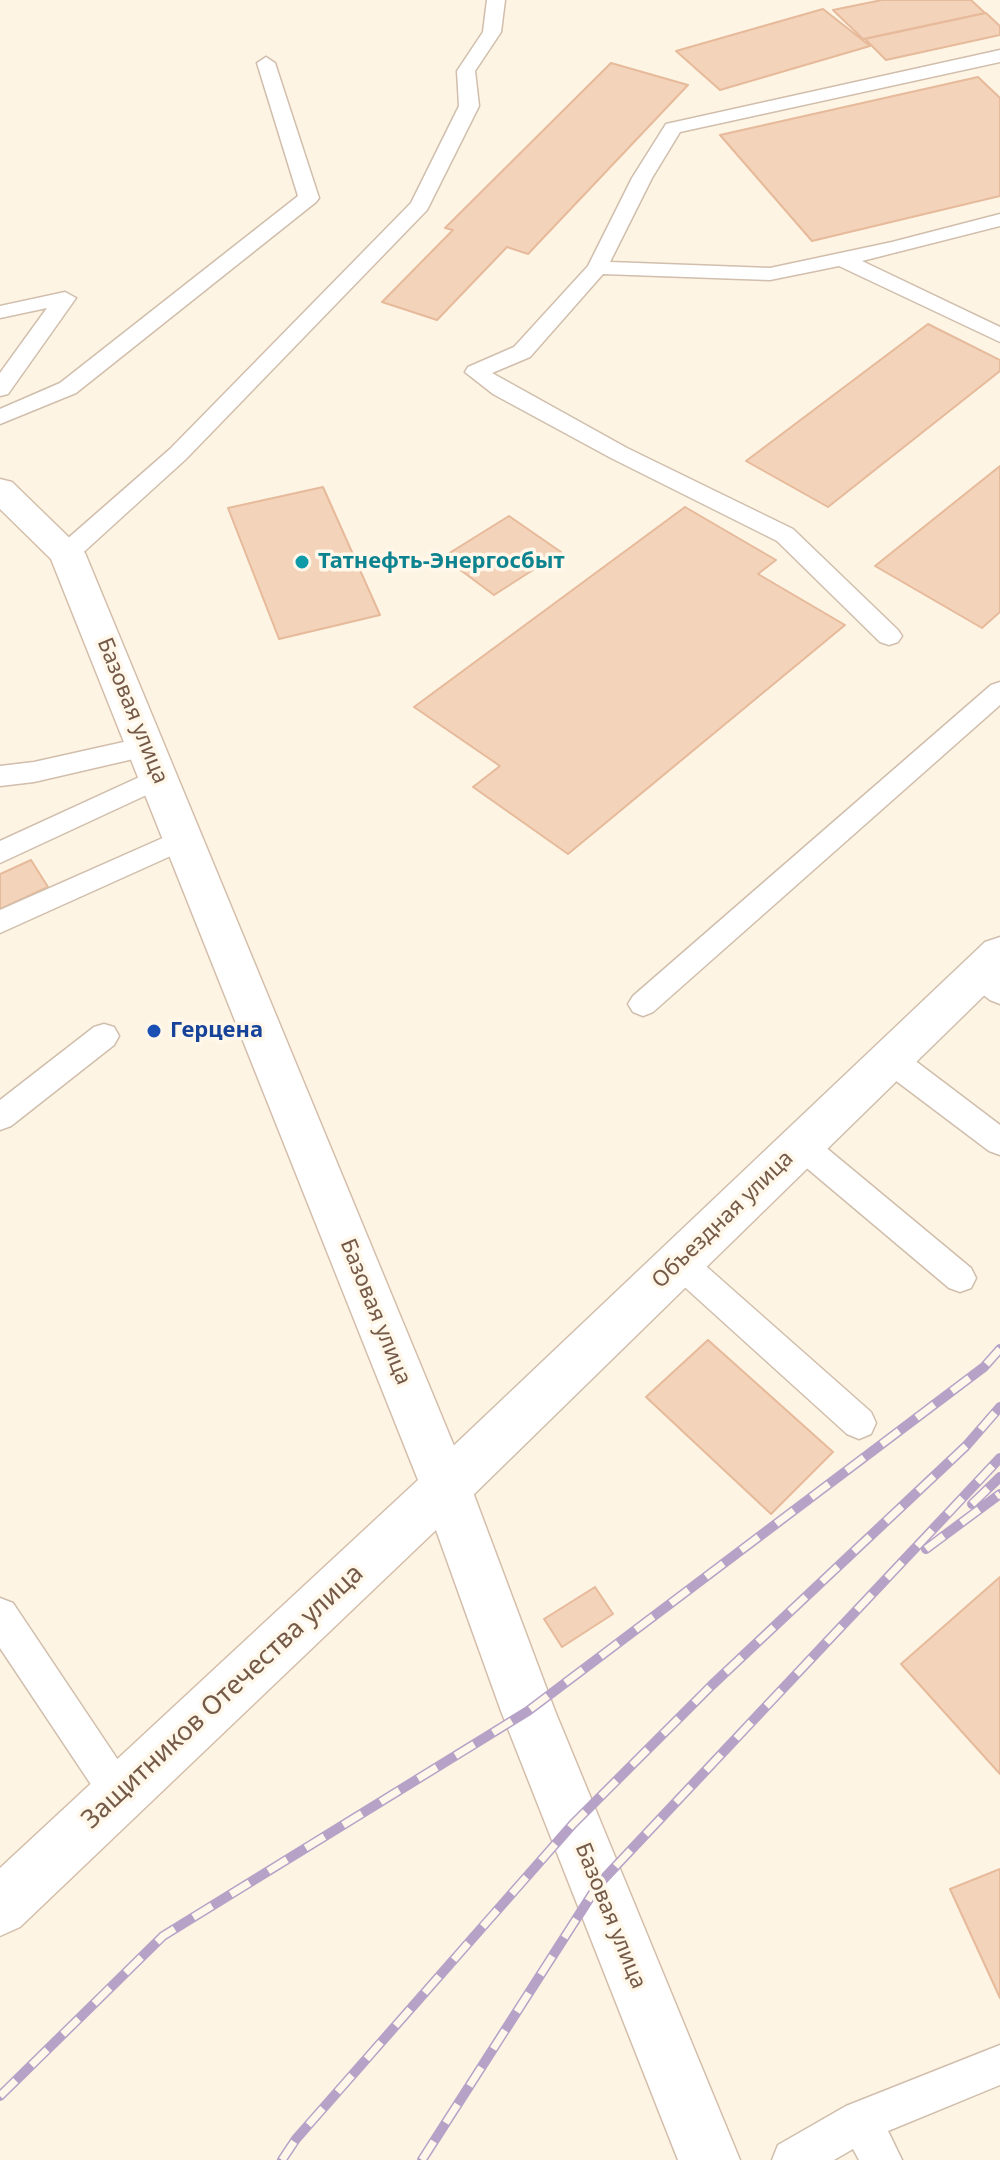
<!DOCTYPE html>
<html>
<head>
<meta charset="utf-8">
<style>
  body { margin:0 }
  canvas { display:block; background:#fdf4e4 }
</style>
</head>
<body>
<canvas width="1000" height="2160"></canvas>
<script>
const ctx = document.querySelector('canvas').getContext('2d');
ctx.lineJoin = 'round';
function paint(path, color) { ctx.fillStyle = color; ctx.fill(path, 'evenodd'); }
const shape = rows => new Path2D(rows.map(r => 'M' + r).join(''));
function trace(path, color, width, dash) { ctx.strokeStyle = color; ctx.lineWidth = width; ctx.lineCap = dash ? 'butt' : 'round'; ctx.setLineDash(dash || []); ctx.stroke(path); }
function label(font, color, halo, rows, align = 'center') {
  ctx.font = font + ' "Noto Sans",sans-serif'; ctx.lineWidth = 7; ctx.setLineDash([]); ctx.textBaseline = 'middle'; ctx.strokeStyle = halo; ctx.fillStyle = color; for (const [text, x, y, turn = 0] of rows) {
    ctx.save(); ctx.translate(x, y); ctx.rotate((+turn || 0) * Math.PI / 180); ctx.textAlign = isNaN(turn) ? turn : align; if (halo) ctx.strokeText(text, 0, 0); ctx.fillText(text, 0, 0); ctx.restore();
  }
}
const building = shape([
  [882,0,971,0,985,13,863,39,833,10,882,0],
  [823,9,870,46,720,90,676,51,823,9],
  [986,13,1000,26,1000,35,886,60,865,39,986,13],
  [611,63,688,85,528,254,507,247,437,320,382,302,453,230,445,228,611,63],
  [978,77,1000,98,1000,196,812,241,720,135,978,77],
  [928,324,1000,360,1000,371,828,507,746,461,928,324],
  [1000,466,1000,612,982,628,875,566,1000,466],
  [323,487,380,615,279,639,228,508,323,487],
  [685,507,776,560,758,574,845,625,568,854,473,787,500,766,414,707,685,507],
  [509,516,561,552,494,595,443,557,509,516],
  [31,860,48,887,0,909,0,874,31,860],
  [708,1340,833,1452,771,1514,646,1397,708,1340],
  [1000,1577,1000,1774,901,1664,1000,1577],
  [595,1587,613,1614,562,1647,544,1619,595,1587],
  [1000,1869,1000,1998,950,1889,1000,1869]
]);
paint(building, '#f3d3ba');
trace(building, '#e6ba9a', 2);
const lane = shape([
  [487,0,505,0,501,32,475,71,479,106,427,210,186,459,76,559,58,559,55,553,58,547,170,449,411,203,459,106,457,71,483,32,487,0],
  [1000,50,1000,62,680,132,652,178,610,262,770,268,892,242,1000,214,1000,226,862,261,1000,327,1000,342,839,266,770,280,603,274,530,357,492,373,627,448,793,529,898,630,902,636,898,642,889,645,880,642,777,541,611,458,493,394,465,372,468,367,514,347,588,266,632,178,666,124,1000,50],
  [266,57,275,63,319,198,316,202,76,393,0,424,0,409,60,383,298,196,257,63,266,57],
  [65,292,76,298,8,394,0,396,0,373,47,308,0,318,0,306,65,292],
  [1000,682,1000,705,653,1012,643,1016,633,1012,628,1004,633,996,991,685,1000,682],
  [146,737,155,740,159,747,155,754,34,782,0,786,0,766,34,762,146,737],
  [159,768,168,771,172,778,168,785,0,863,0,841,159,768],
  [183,829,193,832,197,839,193,846,0,933,0,910,183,829],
  [978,964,1000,976,1000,1004,990,1000,968,983,964,975,968,967,978,964],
  [104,1024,114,1027,119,1036,114,1045,11,1126,0,1130,0,1100,94,1027,104,1024],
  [890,1047,901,1050,1000,1125,1000,1155,989,1151,879,1068,875,1059,879,1050,890,1047],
  [801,1132,812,1136,971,1268,976,1278,971,1288,960,1292,949,1288,790,1154,786,1145,790,1136,801,1132],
  [679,1248,690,1252,871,1412,876,1423,871,1434,859,1439,847,1434,668,1272,663,1262,668,1252,679,1248],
  [0,1598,13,1603,132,1781,138,1794,132,1807,119,1813,106,1807,0,1648,0,1598],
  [1000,2045,1000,2085,888,2131,902,2160,859,2160,853,2149,834,2160,772,2160,778,2145,846,2106,1000,2045]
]);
const street = shape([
  [1000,937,1000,980,464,1504,446,1511,428,1504,421,1487,428,1470,985,942,1000,937]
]);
const secondary = shape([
  [0,479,12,482,85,553,471,1487,555,1711,740,2160,678,2160,501,1711,436,1530,20,1927,0,1936,0,1868,418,1480,51,559,0,509,0,479]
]);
trace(lane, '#d1beac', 3);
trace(street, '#d1beac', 3);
trace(secondary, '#d4beaa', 3);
paint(lane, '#fff');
paint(street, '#fff');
paint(secondary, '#fff');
const rail = shape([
  [972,1504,1000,1477],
  [926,1549,1000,1494],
  [0,2096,163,1936,528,1711,984,1367,1000,1349],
  [282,2160,296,2139,573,1824,712,1685,966,1446,1000,1407],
  [422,2160,598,1885,1000,1458]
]);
trace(rail, '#b7a2c7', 10);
trace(rail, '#fff8ea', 7, [22]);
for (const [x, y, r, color] of [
  [302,562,8,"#0f9aa8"],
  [154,1031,8,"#1a4fb4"]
]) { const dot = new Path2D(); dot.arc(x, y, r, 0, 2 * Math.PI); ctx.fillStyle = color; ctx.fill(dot); trace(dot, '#fff8ea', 3); }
label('bold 22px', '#0d838f', '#fff8ea', [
  ["Татнефть-Энергосбыт",318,562]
], 'left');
label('22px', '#765a48', '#fff8ea', [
  ["Базовая улица",132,711,68],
  ["Объездная улица",723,1220,-44],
  ["Базовая улица",375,1312,68],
  ["Базовая улица",610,1916,68]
]);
label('bold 22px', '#164399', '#fff8ea', [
  ["Герцена",170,1031]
], 'left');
label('26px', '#765a48', '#fff8ea', [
  ["Защитников Отечества улица",223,1697,-43]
]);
</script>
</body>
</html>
